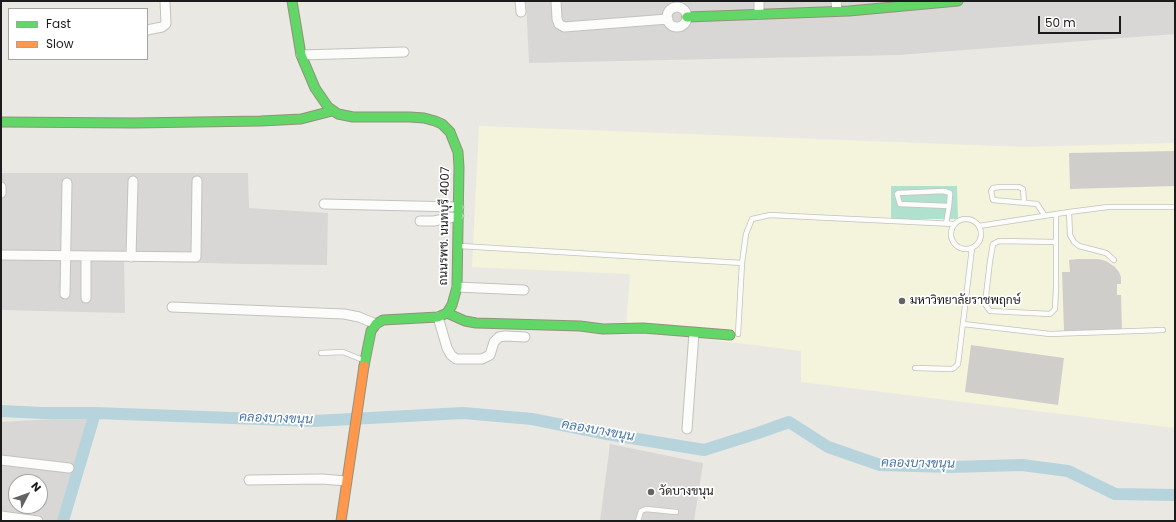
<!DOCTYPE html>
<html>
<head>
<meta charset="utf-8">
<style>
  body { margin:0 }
  #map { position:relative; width:1176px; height:522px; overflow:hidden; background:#eae8e3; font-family:Poppins,sans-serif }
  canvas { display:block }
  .frame { position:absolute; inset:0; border:2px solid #1b1b1b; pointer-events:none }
  .legend { position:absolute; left:8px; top:8px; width:140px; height:52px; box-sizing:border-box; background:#fff; border:1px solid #a4a4a4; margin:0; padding:5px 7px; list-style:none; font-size:12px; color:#1b1b1b }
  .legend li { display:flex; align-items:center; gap:8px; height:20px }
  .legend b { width:20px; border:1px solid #a4a4a4 }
  .north { position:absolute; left:8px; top:474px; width:40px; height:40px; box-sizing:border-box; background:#fff; border:1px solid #a4a4a4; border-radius:50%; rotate:49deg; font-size:11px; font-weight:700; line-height:16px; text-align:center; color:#1b1b1b }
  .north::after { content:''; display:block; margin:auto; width:14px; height:18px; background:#636361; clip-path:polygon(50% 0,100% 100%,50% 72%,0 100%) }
  .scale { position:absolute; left:1038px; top:16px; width:83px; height:18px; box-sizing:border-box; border:2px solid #1b1b1b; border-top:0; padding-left:5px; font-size:12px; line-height:14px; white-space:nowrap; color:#1b1b1b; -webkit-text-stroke:3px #fff; paint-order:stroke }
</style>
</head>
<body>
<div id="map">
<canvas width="1176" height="522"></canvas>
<div class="frame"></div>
<ul class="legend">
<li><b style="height:5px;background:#63d668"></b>Fast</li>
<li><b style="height:5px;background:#ff974d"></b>Slow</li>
</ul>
<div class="north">N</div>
<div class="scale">50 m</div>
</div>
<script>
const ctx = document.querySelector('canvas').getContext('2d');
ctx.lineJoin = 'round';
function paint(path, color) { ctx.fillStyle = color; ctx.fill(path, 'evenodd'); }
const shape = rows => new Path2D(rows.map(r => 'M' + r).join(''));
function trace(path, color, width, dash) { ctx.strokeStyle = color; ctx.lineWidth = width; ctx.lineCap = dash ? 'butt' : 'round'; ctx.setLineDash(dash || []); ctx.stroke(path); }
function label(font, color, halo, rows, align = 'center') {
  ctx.font = font + ' Poppins,Sarabun,sans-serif'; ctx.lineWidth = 3.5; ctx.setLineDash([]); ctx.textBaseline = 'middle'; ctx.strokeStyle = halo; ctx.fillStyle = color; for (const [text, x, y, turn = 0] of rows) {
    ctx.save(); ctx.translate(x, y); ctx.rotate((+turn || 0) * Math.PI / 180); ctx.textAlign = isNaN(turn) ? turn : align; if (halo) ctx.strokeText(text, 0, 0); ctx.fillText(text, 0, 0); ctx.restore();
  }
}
paint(shape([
  [526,1,1175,1,1175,34,899,55,529,63],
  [1,173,248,173,249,208,328,213,327,265,244,264,124,261,125,313,1,310],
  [87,417,87,455,79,480,65,498,58,521,1,521,1,422],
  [16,482,40,482,40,506,16,506]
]), '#d9d7d5');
paint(shape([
  [479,126,1024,147,1175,143,1175,428,801,382,801,351,626,329,630,274,472,267]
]), '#f4f4dc');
paint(shape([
  [610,444,703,463,694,521,600,521]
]), '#d8d7d5');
paint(shape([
  [891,186,957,186,958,219,891,219]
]), '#afe1ce');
trace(shape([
  [1,411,43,413,95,413,314,421,463,413,532,419,607,434,704,450,758,433,789,422,828,447,880,465,951,467,1022,465,1068,471,1115,494,1175,495],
  [63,521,95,413]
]), '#b7d4dd', 12);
paint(shape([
  [1175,151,1175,186,1070,189,1069,153],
  [1078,259,1098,259,1106,261,1115,267,1119,272,1121,277,1121,284,1117,284,1117,295,1121,295,1122,330,1064,331,1062,272,1070,272,1069,260],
  [971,345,1064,358,1058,405,965,392]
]), '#d0ceca');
const lane = shape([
  [1024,202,1023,189,1019,187,1000,187,993,188,991,191,993,200,1037,204,1045,216],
  [1069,212,1070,235,1074,242,1079,246,1106,253,1114,260],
  [1056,214,1056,288,1055,309,1050,314,990,311,985,304,990,261,993,244,999,241,1056,242],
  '951 234a15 15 0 1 1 30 0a15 15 0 1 1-30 0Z',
  [946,224,949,206,950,195,950,193,944,191,898,193,897,194,900,204,949,206],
  [979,226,1069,212,1108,207,1175,207],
  [460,246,742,263],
  [963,324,1050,334,1163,330],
  [738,334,742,263,746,234,752,219,770,215,954,224],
  [321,353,343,352,363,360],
  [915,368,952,369,954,368,958,364,972,248],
  [638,521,641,511,646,509,676,512]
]);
const street = shape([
  [520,1,521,12],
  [556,1,557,19,559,24,564,27,668,19],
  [759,1,759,14],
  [836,1,837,11],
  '667 17a10 10 0 1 1 20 0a10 10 0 1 1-20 0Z',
  [147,30,162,27,166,24,165,1],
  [301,55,404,52],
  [1,193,1,187],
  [324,204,459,207],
  [420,221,434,221,459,216],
  [1,255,196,257,197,181],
  [131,257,133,181],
  [457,287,524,290],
  [65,294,67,183],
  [86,298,86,256],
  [172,307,344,314,359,317,376,324],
  [438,317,447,348,451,355,456,359,482,359,490,355,494,342,499,337,505,336,525,337],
  [687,429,694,333],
  [1,460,69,468],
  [249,480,322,479,346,481],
  [1,516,38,521]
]);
const fast = shape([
  [292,1,301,55,315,88,328,107,338,114,353,117,410,117,424,118,435,121,442,124,450,132,458,152,459,167,457,287,452,305,447,313,438,317,383,320,376,324,371,331,364,366],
  [687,17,849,11,958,1],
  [1,122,134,123,261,121,301,119,332,111],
  [447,313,465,321,476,323,580,326,603,329,643,328,730,335]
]);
const slow = shape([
  [341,521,364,366]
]);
trace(lane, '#c2c2bf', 6);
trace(street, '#c2c2bf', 11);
trace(fast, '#90927c', 11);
trace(slow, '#90927c', 11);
trace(lane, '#fcfcfb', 4.5);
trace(street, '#fcfcfb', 9);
trace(fast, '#63d668', 9);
trace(slow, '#ff974d', 9);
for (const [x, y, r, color] of [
  [902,301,4,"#636361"],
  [651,492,4,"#636361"]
]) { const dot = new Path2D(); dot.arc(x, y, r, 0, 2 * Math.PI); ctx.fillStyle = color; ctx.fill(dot); trace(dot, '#fff', 1.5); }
label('12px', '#1b1b1b', '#fff', [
  ["ถนนรพช. นนทบุรี 4007",445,226,-89]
]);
label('12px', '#1b1b1b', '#fff', [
  ["มหาวิทยาลัยราชพฤกษ์",910,301],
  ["วัดบางขนุน",659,492]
], 'left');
label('italic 13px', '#4a75a8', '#fff', [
  ["คลองบางขนุน",276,419,2],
  ["คลองบางขนุน",598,431,10],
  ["คลองบางขนุน",918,464,1]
]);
</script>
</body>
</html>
